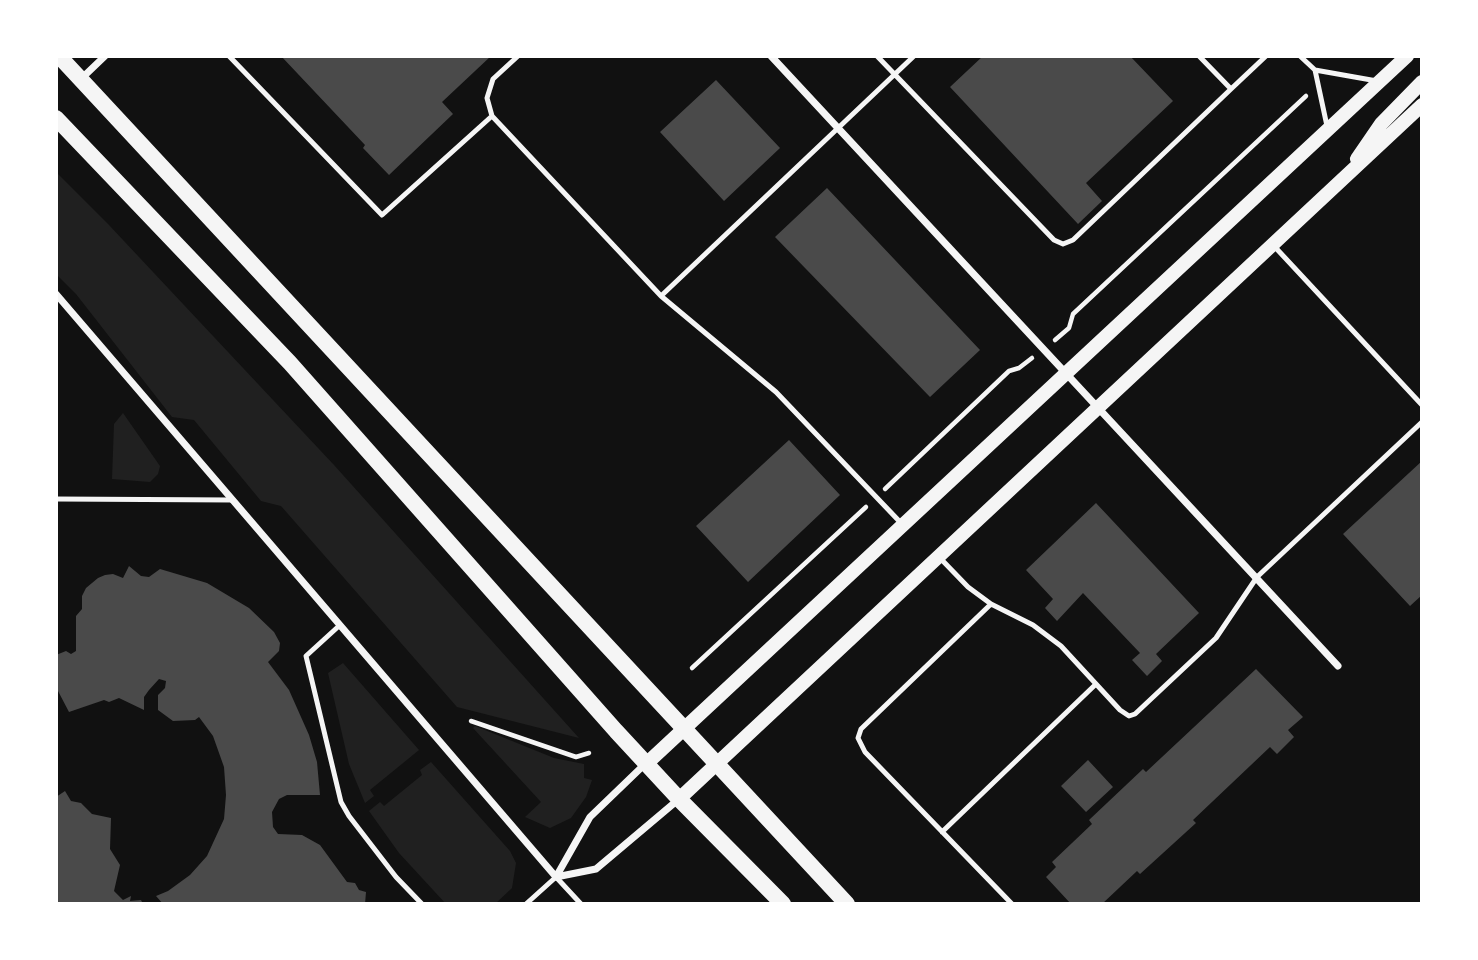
<!DOCTYPE html>
<html>
<head>
<meta charset="utf-8">
<style>
  body { margin:0 }
  #map { position:relative; width:1478px; height:960px; overflow:hidden; background:#111; font-family:Montserrat,sans-serif }
  canvas { display:block }
  .frame { position:absolute; inset:0; border:58px solid #fff; pointer-events:none }
</style>
</head>
<body>
<div id="map">
<canvas width="1478" height="960"></canvas>
<div class="frame"></div>
</div>
<script>
const ctx = document.querySelector('canvas').getContext('2d');
ctx.lineJoin = 'round';
function paint(path, color) { ctx.fillStyle = color; ctx.fill(path, 'evenodd'); }
const shape = rows => new Path2D(rows.map(r => 'M' + r).join(''));
function trace(path, color, width, dash) { ctx.strokeStyle = color; ctx.lineWidth = width; ctx.lineCap = dash ? 'butt' : 'round'; ctx.setLineDash(dash || []); ctx.stroke(path); }
paint(shape([
  [56,172,108,224,334,465,579,738,457,707,281,506,261,501,194,420,172,417,76,294,56,274],
  [123,413,160,466,158,474,150,482,112,479,114,424],
  [343,663,419,750,370,790,374,796,365,803,349,764,328,673],
  [475,726,554,758,584,764,584,778,592,780,586,797,571,818,550,828,525,817,541,802,473,728],
  [431,762,510,851,516,863,512,888,495,904,446,904,399,853,369,811,380,802,384,806,422,775,420,770]
]), '#202020');
paint(shape([
  [281,56,491,56,442,102,453,114,389,175,363,148,365,145],
  [983,56,1130,56,1173,101,1086,183,1102,201,1078,224,950,87],
  [716,80,780,148,724,201,660,132],
  [827,188,980,350,930,397,775,237],
  [789,440,840,495,748,582,696,526],
  [1422,461,1422,595,1410,606,1343,534],
  [1096,503,1199,613,1156,654,1162,661,1147,676,1132,660,1140,653,1083,593,1057,621,1045,608,1053,599,1026,570],
  [129,566,141,576,149,577,160,569,207,583,249,608,274,632,280,643,279,651,268,662,289,690,309,735,317,762,320,795,287,795,279,799,272,812,273,827,278,834,302,835,320,845,347,882,355,883,359,890,366,892,365,904,163,904,156,896,168,891,190,875,207,856,224,819,226,795,224,767,213,736,199,717,195,720,173,721,158,710,158,695,165,688,166,681,159,679,149,690,144,697,144,710,119,698,109,702,104,700,69,712,58,691,56,692,56,655,66,651,71,654,76,651,76,616,82,609,82,596,86,588,98,578,105,575,113,574,123,578],
  [1256,669,1303,717,1288,730,1294,737,1277,754,1270,747,1193,820,1196,823,1140,874,1137,871,1102,904,1071,904,1046,877,1056,867,1052,862,1092,824,1089,820,1143,769,1146,772],
  [1088,760,1113,787,1086,812,1061,786],
  [65,791,71,801,81,803,92,814,111,818,110,849,120,865,114,891,123,900,131,896,130,901,141,900,143,904,56,904,56,797]
]), '#4a4a4a');
trace(shape([
  [1055,340,1069,328,1073,314,1306,96],
  [885,489,1009,371,1019,368,1032,358],
  [692,668,866,507],
  [471,721,576,757,589,753]
]), '#f5f5f5', 4.5);
trace(shape([
  [229,56,382,215,492,116],
  [518,56,493,79,487,98,492,116,661,296],
  [877,56,1054,240,1063,244,1073,240,1231,89],
  [1199,56,1231,89,1266,56],
  [1300,56,1315,70,1327,126],
  [1315,70,1377,81],
  [1274,246,1422,405],
  [56,499,233,500],
  [901,523,776,392,661,296,914,56],
  [940,558,968,587,991,604,1033,625,1061,646,1120,710,1129,716,1135,714,1216,638,1257,577,1422,422],
  [991,604,861,729,858,738,865,752,1012,904],
  [340,625,306,656,341,802,349,816,396,877,422,904],
  [942,832,1096,684],
  [526,904,556,877,581,904]
]), '#f5f5f5', 5);
trace(shape([
  [771,56,1338,666],
  [82,78,105,56],
  [56,294,556,877],
  [556,877,596,869,679,799],
  [556,877,590,817,645,764]
]), '#f5f5f5', 7);
trace(shape([
  [1357,159,1381,124,1422,82],
  [646,764,1407,56],
  [679,799,1422,105]
]), '#f5f5f5', 14);
trace(shape([
  [59,56,847,904],
  [56,118,290,363,616,731,679,799,783,904]
]), '#f5f5f5', 16);
</script>
</body>
</html>
